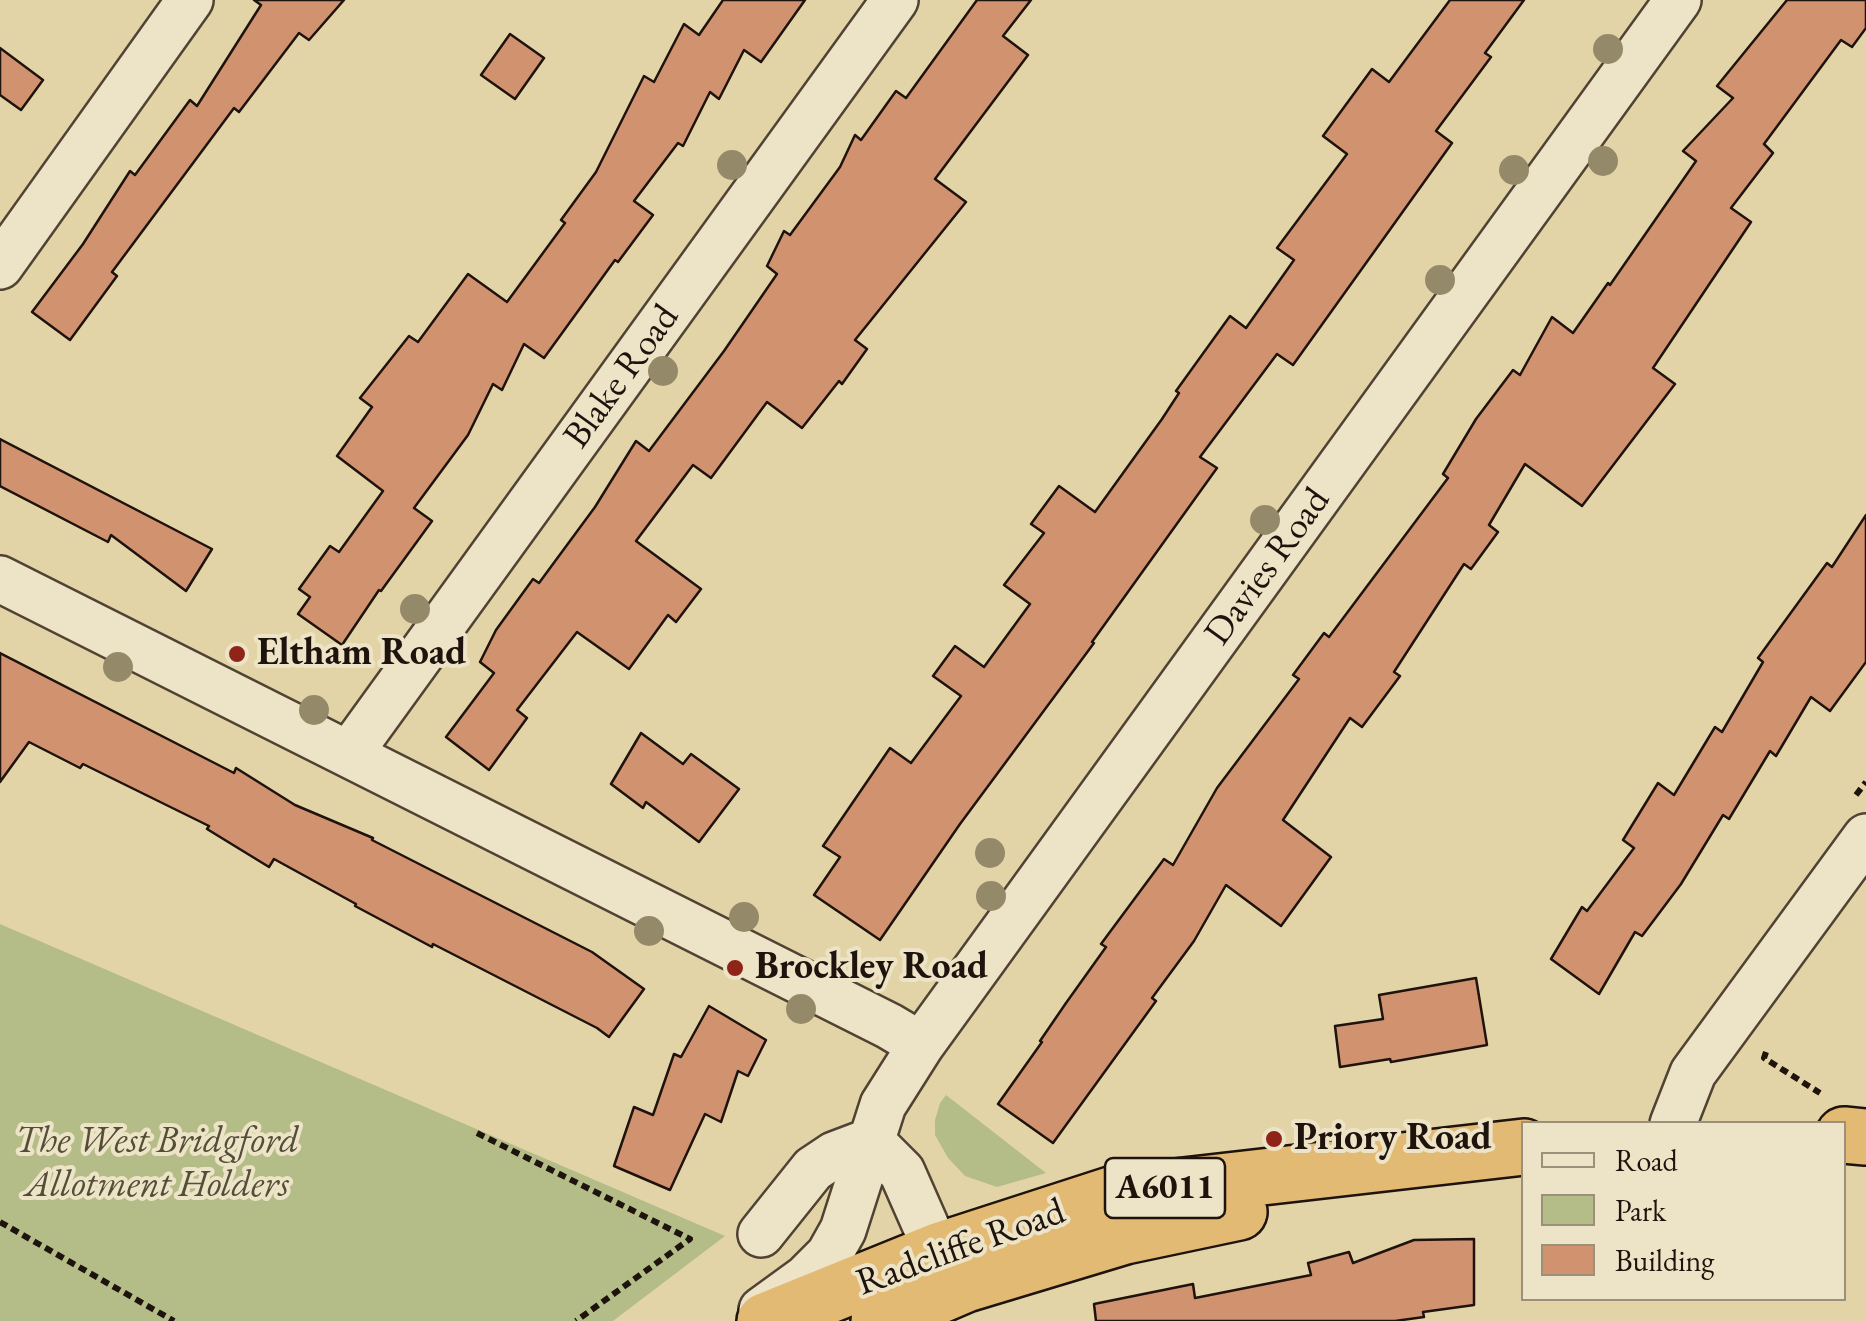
<!DOCTYPE html>
<html>
<head>
<meta charset="utf-8">
<style>
  body { margin:0 }
  #map { position:relative; width:1866px; height:1321px; overflow:hidden; background:#e3d4a8; font-family:"EB Garamond",serif }
  canvas { display:block }
  .legend { position:absolute; left:1521px; top:1121px; width:325px; height:180px; box-sizing:border-box; background:#ede3c6; border:2px solid #9b907c; margin:0; padding:12px 18px; list-style:none; font-size:30px; color:#1f130d }
  .legend li { display:flex; align-items:center; gap:20px; height:50px }
  .legend b { width:50px; border:2px solid #9b907c }
</style>
</head>
<body>
<div id="map">
<canvas width="1866" height="1321"></canvas>
<ul class="legend">
<li><b style="height:12px;background:#ede3c6"></b>Road</li>
<li><b style="height:28px;background:#b4bd88"></b>Park</li>
<li><b style="height:28px;background:#d19270"></b>Building</li>
</ul>
</div>
<script>
const ctx = document.querySelector('canvas').getContext('2d');
ctx.lineJoin = 'round';
function paint(path, color) { ctx.fillStyle = color; ctx.fill(path, 'evenodd'); }
const shape = rows => new Path2D(rows.map(r => 'M' + r).join(''));
function trace(path, color, width, dash) { ctx.strokeStyle = color; ctx.lineWidth = width; ctx.lineCap = dash ? 'butt' : 'round'; ctx.setLineDash(dash || []); ctx.stroke(path); }
function label(font, color, halo, rows, align = 'center') {
  ctx.font = font + ' "EB Garamond",serif'; ctx.lineWidth = 8; ctx.setLineDash([]); ctx.textBaseline = 'middle'; ctx.strokeStyle = halo; ctx.fillStyle = color; for (const [text, x, y, turn = 0] of rows) {
    ctx.save(); ctx.translate(x, y); ctx.rotate((+turn || 0) * Math.PI / 180); ctx.textAlign = isNaN(turn) ? turn : align; if (halo) ctx.strokeText(text, 0, 0); ctx.fillText(text, 0, 0); ctx.restore();
  }
}
paint(shape([
  [0,924,725,1236,613,1321,0,1321],
  [946,1095,1046,1173,997,1187,965,1176,948,1158,935,1135,935,1120,940,1103]
]), '#b4bd88');
const building = shape([
  [254,0,344,0,309,40,299,33,239,112,234,108,112,272,117,276,70,340,32,312,83,244,130,171,135,175,190,100,197,106,261,5,254,0],
  [723,0,805,0,761,62,744,50,719,99,710,92,683,146,678,143,634,201,653,215,618,262,615,260,544,358,524,344,502,390,493,384,468,435,414,508,432,521,381,591,379,590,342,645,298,614,310,597,299,589,330,546,339,552,383,491,337,456,372,407,360,398,409,336,418,342,468,274,507,302,565,223,561,220,596,172,644,76,654,82,684,24,699,35,723,0],
  [977,0,1031,0,1003,36,1028,55,935,179,966,202,855,340,867,349,842,384,839,381,802,428,767,402,711,478,693,465,636,541,701,589,676,622,668,615,629,669,577,632,517,710,527,718,489,770,446,737,494,673,480,662,496,630,533,579,539,583,595,507,636,441,649,451,724,351,777,274,767,266,784,231,790,235,840,167,855,135,861,140,896,91,906,98,977,0],
  [1450,0,1524,0,1485,53,1491,57,1436,131,1452,143,1293,365,1277,354,1200,457,1217,468,1092,642,1094,643,960,824,880,940,814,895,840,857,823,846,890,748,911,763,961,696,933,676,955,646,984,667,1030,604,1004,585,1044,533,1031,524,1059,486,1095,512,1162,419,1179,393,1176,391,1230,316,1246,328,1294,260,1277,248,1347,154,1323,136,1372,69,1389,82,1450,0],
  [1787,0,1866,0,1866,28,1852,47,1841,40,1764,144,1773,153,1731,208,1751,222,1653,368,1675,384,1582,506,1525,464,1489,525,1498,532,1471,569,1464,564,1394,672,1400,676,1362,727,1350,718,1283,820,1331,857,1281,926,1226,885,1194,941,1152,998,1156,1001,1053,1143,998,1104,1042,1042,1040,1041,1066,1003,1106,947,1101,944,1164,859,1173,865,1217,788,1299,679,1293,675,1324,633,1329,637,1448,478,1443,474,1476,419,1513,370,1520,375,1552,317,1573,333,1608,283,1610,285,1696,161,1683,151,1733,98,1717,86,1787,0],
  [510,34,544,58,515,99,481,75,510,34],
  [0,48,43,80,21,110,0,95,0,48],
  [0,439,212,549,186,591,111,535,108,542,0,486,0,439],
  [1866,515,1866,662,1830,711,1811,697,1776,756,1770,751,1729,819,1723,815,1681,884,1642,936,1635,932,1599,994,1551,959,1582,907,1587,911,1634,848,1623,840,1658,783,1674,795,1715,727,1722,732,1763,662,1758,658,1827,563,1832,567,1866,515],
  [0,653,234,773,236,768,295,805,373,838,372,840,592,952,644,989,609,1037,597,1028,433,944,432,947,355,906,356,904,274,859,269,867,207,829,209,826,83,764,80,768,29,742,0,782,0,653],
  [641,733,683,764,691,754,739,789,699,842,646,802,643,808,611,784,641,733],
  [1476,978,1487,1045,1391,1062,1390,1059,1340,1067,1335,1026,1383,1019,1379,995,1476,978],
  [709,1006,766,1040,748,1076,738,1071,721,1122,705,1114,670,1190,614,1166,634,1107,653,1115,674,1054,681,1057,709,1006],
  [1474,1239,1474,1305,1423,1312,1424,1317,1395,1321,1096,1321,1094,1304,1193,1284,1195,1298,1311,1275,1308,1263,1349,1252,1353,1263,1414,1240,1474,1239]
]);
paint(building, '#d19270');
trace(building, '#1f130d', 2.5);
const minor = shape([
  [0,266,190,0],
  [0,579,889,1026,921,1045],
  [349,754,895,0],
  [1673,1124,1693,1073,1866,837],
  [871,1141,902,1172,950,1281],
  [761,1234,813,1169,834,1155,871,1141],
  [762,1310,806,1278,829,1255,843,1230,883,1105,921,1045,1678,0]
]);
const highway = shape([
  [1844,1135,1866,1137],
  [765,1321,938,1251,1114,1194,1524,1147],
  [879,1321,966,1284,1125,1236,1239,1212]
]);
trace(minor, '#504334', 50);
trace(highway, '#1f130d', 60);
trace(shape([
  [1856,795,1866,782],
  [1766,1052,1764,1058,1820,1093],
  [477,1133,690,1239,576,1321],
  [0,1222,174,1321]
]), '#1f130d', 6, [8, 5]);
trace(minor, '#ede3c6', 45);
trace(highway, '#e2ba74', 55);
ctx.fillStyle = '#948a6a';
for (const [x, y] of [
  [1608,49],
  [1603,161],
  [732,165],
  [1514,170],
  [1440,280],
  [663,371],
  [1265,520],
  [415,609],
  [118,667],
  [314,710],
  [990,853],
  [991,896],
  [744,917],
  [649,931],
  [801,1009]
]) { ctx.beginPath(); ctx.arc(x, y, 15, 0, 2 * Math.PI); ctx.fill(); }
for (const [x, y, r, color] of [
  [237,654,10,"#8f2418"],
  [735,968,10,"#8f2418"],
  [1274,1139,10,"#8f2418"]
]) { const dot = new Path2D(); dot.arc(x, y, r, 0, 2 * Math.PI); ctx.fillStyle = color; ctx.fill(dot); trace(dot, '#ede3c6', 4); }
for (const [x, y, w] of [
  [1165,1188,120]
]) { const box = new Path2D(); box.roundRect(x - w / 2, y - 30, w, 60, 8); ctx.fillStyle = '#ede3c6'; ctx.fill(box); trace(box, '#1f130d', 2.5); }
label('bold 35px', '#1f130d', null, [
  ["A6011",1165,1188]
]);
label('38px', '#1f130d', '#ede3c6', [
  ["Blake Road",622,377,-54],
  ["Davies Road",1268,567,-54],
  ["Radcliffe Road",961,1248,-20]
]);
label('bold 38px', '#1f130d', '#ede3c6', [
  ["Eltham Road",257,654],
  ["Brockley Road",755,968],
  ["Priory Road",1294,1139]
], 'left');
label('italic 38px', '#534e38', '#ede3c6', [
  ["The West Bridgford",157,1142],
  ["Allotment Holders",157,1186]
]);
</script>
</body>
</html>
